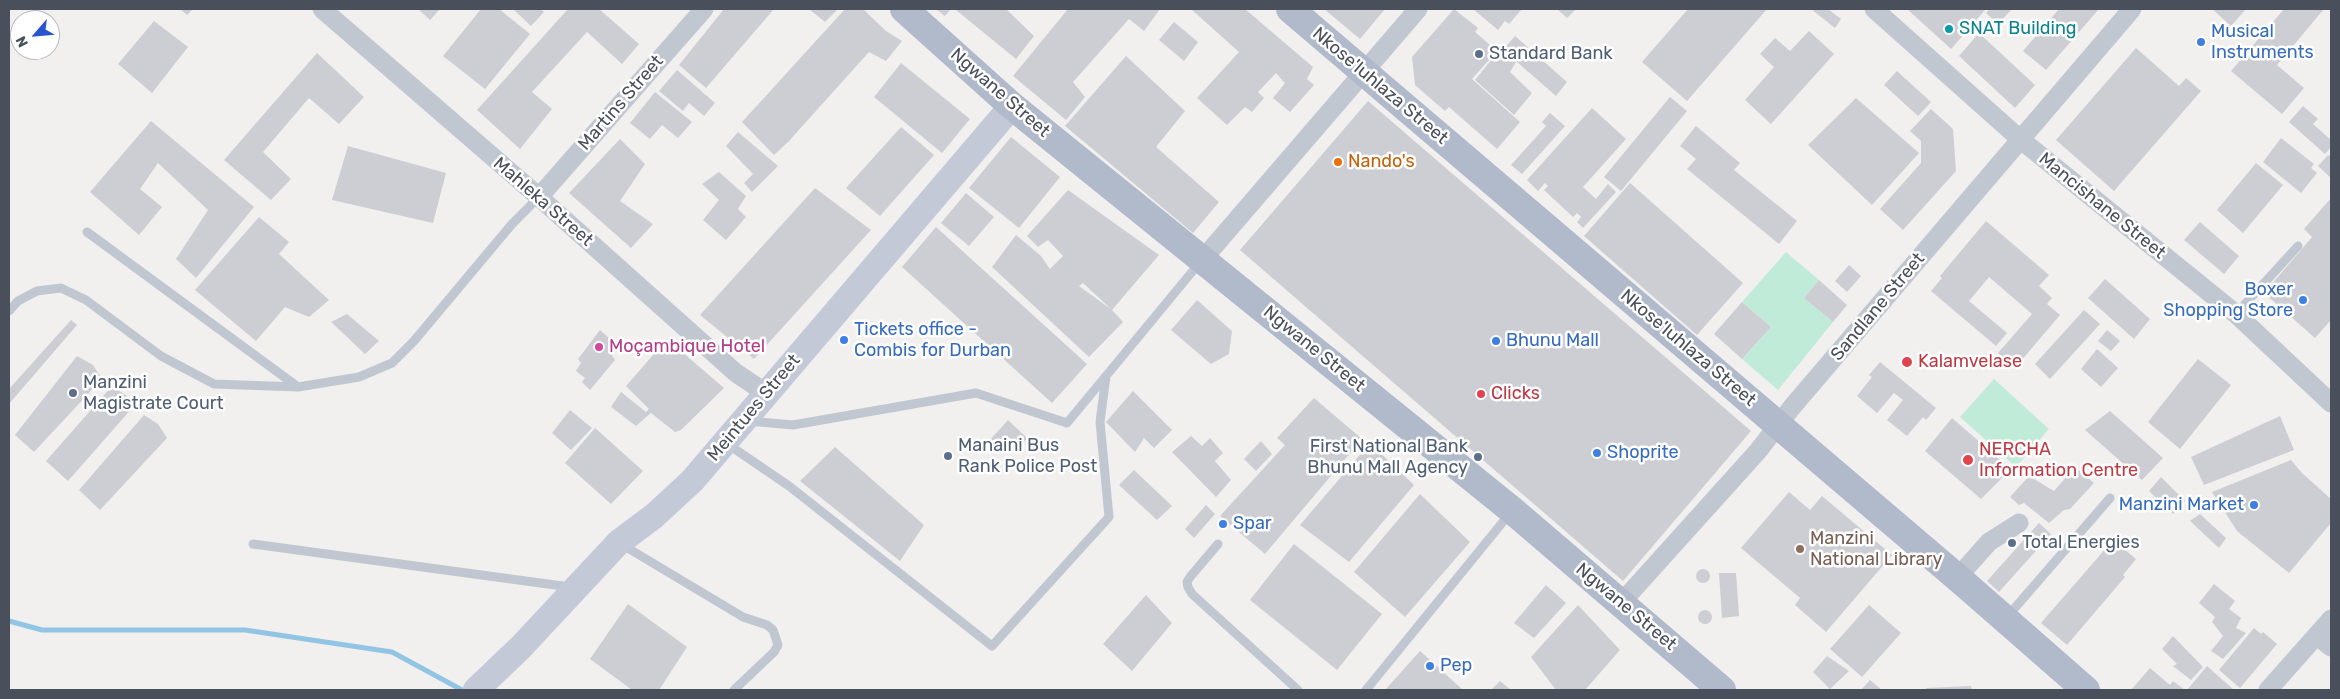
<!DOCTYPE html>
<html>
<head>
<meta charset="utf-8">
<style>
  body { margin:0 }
  #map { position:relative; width:2340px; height:699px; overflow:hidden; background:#f1f0ef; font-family:Rubik,sans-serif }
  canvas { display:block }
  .frame { position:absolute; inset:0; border:10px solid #494f5b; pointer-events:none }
  .north { position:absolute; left:10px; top:10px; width:50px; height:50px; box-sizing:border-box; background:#fff; border:1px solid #b6b9bd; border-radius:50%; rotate:243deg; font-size:14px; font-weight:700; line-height:20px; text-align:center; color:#494f5b }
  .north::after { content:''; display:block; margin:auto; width:18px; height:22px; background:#2854d2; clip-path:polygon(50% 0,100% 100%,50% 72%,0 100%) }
</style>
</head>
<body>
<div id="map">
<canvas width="2340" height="699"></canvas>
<div class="frame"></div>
<div class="north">N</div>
</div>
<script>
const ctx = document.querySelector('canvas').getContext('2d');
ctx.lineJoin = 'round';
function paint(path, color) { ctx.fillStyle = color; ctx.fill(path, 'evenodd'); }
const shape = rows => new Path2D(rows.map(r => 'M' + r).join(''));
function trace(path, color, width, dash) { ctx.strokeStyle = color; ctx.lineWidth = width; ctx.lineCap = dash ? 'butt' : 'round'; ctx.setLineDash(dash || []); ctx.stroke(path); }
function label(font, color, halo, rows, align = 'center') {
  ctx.font = font + ' Rubik,sans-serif'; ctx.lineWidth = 5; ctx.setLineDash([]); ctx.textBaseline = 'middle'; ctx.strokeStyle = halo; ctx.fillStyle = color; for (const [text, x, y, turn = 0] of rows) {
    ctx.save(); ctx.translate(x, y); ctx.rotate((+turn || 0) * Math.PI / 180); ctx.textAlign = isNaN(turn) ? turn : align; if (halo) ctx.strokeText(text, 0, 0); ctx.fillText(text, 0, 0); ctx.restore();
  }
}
paint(shape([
  [1786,252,1819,280,1804,298,1833,322,1778,390,1742,359,1771,327,1742,302],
  [1994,379,2049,429,2016,467,1960,417]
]), '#c1ebd9');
trace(shape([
  [9,621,42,630,245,630,392,652,462,690]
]), '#92c4e4', 5);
paint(shape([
  [180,9,193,9,187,15],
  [418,9,440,9,430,20],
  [481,9,499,9,530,34,485,89,443,56],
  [513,9,541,9,544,12,531,26],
  [568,9,599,9,639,44,622,64,587,32,532,92,552,109,520,149,477,110],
  [724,9,774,9,706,88,679,65],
  [809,9,838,9,825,22],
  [845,9,863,9,886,31,902,41,886,61,869,52,789,141,774,155,742,122],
  [936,9,951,9,945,16],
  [958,9,1006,9,1034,36,1016,59,956,10],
  [1068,9,1160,9,1144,31,1129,19,1073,82,1085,97,1066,120,1013,76],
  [1191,9,1245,9,1313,67,1307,79,1314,85,1290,112,1273,98,1285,83,1276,73,1258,92,1264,98,1252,112,1245,107,1227,125,1197,98,1239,52],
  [1324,9,1385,9,1360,39],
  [1454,9,1478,28,1475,32,1497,51,1472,79,1520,122,1497,149,1449,107,1445,111,1415,85,1412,57],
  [1473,9,1522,9,1509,24,1505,21,1498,30],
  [1557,9,1576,9,1567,18],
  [1688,9,1767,9,1687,101,1642,62],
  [1811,9,1828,9,1841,19,1835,28],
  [1907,9,1986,9,1951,49],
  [1990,9,2012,9,1998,24,1986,13],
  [2059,9,2099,9,2046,70,2023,51],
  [2212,9,2246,9,2231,26],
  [2284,9,2324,9,2277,65,2304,88,2282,114,2231,71],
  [154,21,188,47,152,93,118,64],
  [1174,22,1198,42,1184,61,1159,40],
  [1809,31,1834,54,1771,124,1745,100,1774,67,1760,54,1775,38,1790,51],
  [1979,33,2035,85,2015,108,1959,56],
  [1515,36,1567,82,1556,96,1509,55,1516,62,1510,72,1532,93,1514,115,1475,80,1501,48,1503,50],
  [2136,48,2179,86,2186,78,2201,91,2114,191,2056,140],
  [317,53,364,97,339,124,309,98,263,152,291,179,271,200,224,160],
  [1126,56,1185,111,1156,147,1219,202,1193,233,1065,126],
  [901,63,970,119,942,153,874,97],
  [677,70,715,103,704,116,689,103,683,111,659,91],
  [1897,71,1931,102,1918,116,1884,85],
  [655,92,692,122,678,138,662,125,650,139,630,123],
  [1670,97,1687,111,1621,191,1604,177],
  [1856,98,1919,153,1872,205,1808,145],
  [1368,101,1751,431,1623,581,1240,250],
  [2303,106,2318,119,2313,124,2331,140,2331,147,2325,154,2289,122],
  [1592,108,1626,139,1583,187,1596,199,1608,184,1616,192,1583,228,1577,222,1581,217,1577,213,1573,217,1544,190,1548,186,1545,183,1538,191,1527,180],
  [1931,109,1953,129,1956,171,1903,230,1880,209,1921,163,1921,141,1910,131],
  [1550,113,1565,126,1522,174,1511,165,1546,126,1542,122],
  [151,121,254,207,196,278,176,259,208,210,158,163,140,189,162,207,139,235,90,192],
  [1696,126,1740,163,1734,170,1797,221,1779,244,1687,169,1696,159,1680,146],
  [901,127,934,155,880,216,846,188],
  [738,132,778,166,752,192,744,183,753,174,726,146],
  [1011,137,1060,177,1019,228,969,188],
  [2281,138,2314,164,2311,168,2317,173,2301,193,2263,162],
  [620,139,645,164,620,201,653,224,631,248,569,193],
  [348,146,446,173,433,223,332,200],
  [2328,155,2331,157,2331,178,2318,166],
  [2256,163,2283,185,2243,233,2217,210],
  [719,172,746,196,738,209,746,217,726,240,703,220,719,200,702,184],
  [1630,183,1743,283,1697,335,1584,236],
  [815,188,871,230,754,359,700,315],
  [1068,190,1159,255,1112,310,1083,283,1079,286,1112,310,1123,322,1089,357,992,267,1016,235,1041,256,1050,269,1063,256,1048,240,1038,247,1027,236],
  [966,193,994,217,969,246,941,223],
  [2331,198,2331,320,2315,338,2264,293,2312,237,2304,229],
  [259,217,289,242,279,254,329,300,309,317,285,307,256,341,195,290],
  [1986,221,2049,275,2039,286,2052,298,2047,304,2060,315,2015,368,1998,353,2032,314,1989,277,1969,301,2007,333,1996,346,1931,291,1942,278,1940,276],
  [2200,222,2239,256,2224,274,2184,240],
  [936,227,1087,364,1052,403,902,267],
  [1849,265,1861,276,1847,292,1835,281],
  [2105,279,2150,319,2134,339,2088,298],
  [1819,280,1847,305,1833,322,1804,298],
  [1197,300,1232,331,1229,354,1211,364,1171,330],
  [1742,302,1771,327,1742,359,1714,334],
  [2084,310,2100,324,2050,379,2035,364],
  [347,314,379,341,365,354,331,322],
  [71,320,77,325,9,404,9,389],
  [600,330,619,347,612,355,615,360,590,390,582,382,585,378,576,371,581,363,578,359],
  [2107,330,2120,341,2111,351,2098,341],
  [667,339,724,388,681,430,675,432,651,413,636,426,611,407,621,392,646,412,649,409,626,386],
  [2097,349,2118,368,2101,387,2081,369],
  [77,356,93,365,102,379,34,452,15,435],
  [2198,359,2231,385,2180,449,2148,422],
  [1880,362,1936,408,1926,420,1923,417,1907,436,1887,420,1903,400,1894,393,1877,413,1857,396,1872,377,1869,375],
  [112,386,127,396,134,406,68,481,46,461],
  [1133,391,1172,430,1154,448,1144,438,1135,452,1106,422],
  [1314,398,1362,439,1265,554,1220,516,1285,445,1277,438],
  [570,410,592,428,571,450,552,433],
  [2110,411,2163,458,2142,480,2085,430],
  [144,415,158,424,167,438,100,510,79,490],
  [2280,416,2294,450,2204,485,2191,457],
  [1952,418,2011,469,1981,499,1925,451],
  [1008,420,1027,438,1019,448,1007,436,997,445,991,439],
  [595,428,643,471,611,504,565,463],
  [1191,436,1202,446,1210,438,1223,453,1215,461,1231,480,1216,497,1172,452],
  [1261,441,1272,454,1256,471,1244,459],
  [1370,443,1414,485,1349,562,1300,525],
  [835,447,924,525,900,561,800,481],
  [2291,460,2302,473,2331,499,2331,523,2289,573,2237,531,2212,492],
  [2075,467,2094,483,2070,509,2064,510,2049,523,2024,503,2019,505,2010,497,2029,476,2054,491],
  [1134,470,1172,506,1157,520,1119,485],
  [2161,477,2185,501,2173,514,2149,491],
  [1789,492,1810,510,1822,496,1892,555,1826,632,1795,605,1800,598,1741,548],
  [1420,494,1470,542,1405,617,1354,572],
  [1206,505,1215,514,1194,538,1185,529],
  [2200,514,2226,538,2219,548,2190,521],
  [2039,523,2051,534,1999,592,1987,581],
  [2113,540,2136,559,2123,575,2125,577,2067,645,2041,623],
  [1294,544,1382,614,1337,670,1250,600],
  '1696 576a7 7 0 1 1 14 0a7 7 0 1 1-14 0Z',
  [1719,573,1736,573,1739,616,1722,618],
  [2214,584,2235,601,2229,609,2241,618,2236,628,2246,633,2223,659,2211,651,2223,636,2212,622,2215,617,2199,603],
  [1546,585,1566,603,1534,638,1514,623],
  [1146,595,1172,623,1132,671,1103,644],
  [628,604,687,647,659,690,632,690,590,659],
  [1578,605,1620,650,1585,690,1556,690,1531,657],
  [1869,605,1901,633,1862,677,1830,649],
  '1698 617a7 7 0 1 1 14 0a7 7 0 1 1-14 0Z',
  [2254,628,2261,634,2263,632,2277,644,2240,688,2219,670],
  [2173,636,2203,667,2191,680,2173,666,2177,664,2162,649],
  [1420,651,1463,690,1385,690],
  [1827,656,1849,671,1830,689,1813,672],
  [2207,666,2234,690,2187,690],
  [2150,668,2170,685,2173,681,2185,690,2131,690],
  [1870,680,1882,690,1861,690],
  [1500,681,1511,690,1491,690],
  [1971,686,1972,690,1926,690,1926,688]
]), '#cdcdd4');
trace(shape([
  [87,232,298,387],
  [9,311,18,301,37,291,61,288,86,300,161,356,214,384,298,387,359,377,392,363,414,341,512,224,539,197],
  [2236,314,2298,246],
  [748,421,793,425,976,393,1067,423,1106,376],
  [726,443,789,486,992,646,1109,517,1100,422,1106,376,1201,261],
  [253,544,570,587],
  [621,544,743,617,767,625,773,630,778,645,774,652,734,690],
  [1218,544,1190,577,1187,582,1188,587,1192,594,1298,690],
  [2007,617,2110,498],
  [1366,690,1511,512]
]), '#c1c7d0', 9);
trace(shape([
  [322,9,539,197,736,373,766,393],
  [1874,9,2020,139,2236,314,2331,403],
  [539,197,704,9],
  [1203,259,1418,9],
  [1957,578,1989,542,2019,523],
  [1621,603,1758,451,1792,407,2132,9],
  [2317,636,2331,647],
  [2268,690,2331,619]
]), '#c1c7d0', 19);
trace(shape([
  [476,690,521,647,618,543,654,516,692,481,1012,106]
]), '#c3c9d6', 26);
trace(shape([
  [904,9,1012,106,1513,511,1722,690],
  [1290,9,1966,585,2086,690]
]), '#b1bacb', 28);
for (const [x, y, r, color] of [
  [1949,29,5,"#0f9aa8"],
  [2201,42,5,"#3f7fe0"],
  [1479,54,5,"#5c6f8a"],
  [1338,162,5,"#e8710a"],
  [2303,300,5,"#3f7fe0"],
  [844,340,5,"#3f7fe0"],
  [1496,341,5,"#3f7fe0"],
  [599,347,5,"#d1479c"],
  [1907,362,6,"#e0444e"],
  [73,393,5,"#5c6f8a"],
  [1481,394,5,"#e0444e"],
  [1597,453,5,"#3f7fe0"],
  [948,456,5,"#5c6f8a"],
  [1478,457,5,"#5c6f8a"],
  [1968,460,6,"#e0444e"],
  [2254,505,5,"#3f7fe0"],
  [1223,524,5,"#3f7fe0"],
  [2012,543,5,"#5c6f8a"],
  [1800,549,5,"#8d6e63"],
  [1430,666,5,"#3f7fe0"]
]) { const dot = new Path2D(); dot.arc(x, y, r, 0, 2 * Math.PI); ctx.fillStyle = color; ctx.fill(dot); trace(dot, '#fff', 2); }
label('18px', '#0d838f', '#fff', [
  ["SNAT Building",1959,29]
], 'left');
label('18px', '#366cbe', '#fff', [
  ["Musical",2211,32],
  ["Instruments",2211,53],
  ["Boxer",2293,290,"right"],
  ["Shopping Store",2293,311,"right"],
  ["Tickets office -",854,330],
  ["Combis for Durban",854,351],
  ["Bhunu Mall",1506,341],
  ["Shoprite",1607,453],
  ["Manzini Market",2244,505,"right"],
  ["Spar",1233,524],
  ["Pep",1440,666]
], 'left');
label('18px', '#4e5e75', '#fff', [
  ["Standard Bank",1489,54],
  ["Manzini",83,383],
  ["Magistrate Court",83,404],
  ["Manaini Bus",958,446],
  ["Rank Police Post",958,467],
  ["First National Bank",1468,447,"right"],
  ["Bhunu Mall Agency",1468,468,"right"],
  ["Total Energies",2022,543]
], 'left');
label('18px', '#494f5b', '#fff', [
  ["Nkose'luhlaza Street",1380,86,40],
  ["Ngwane Street",1000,93,41],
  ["Martins Street",621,103,-49],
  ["Mahleka Street",543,202,41],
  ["Mancishane Street",2102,206,39],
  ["Sandlane Street",1878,307,-50],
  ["Nkose'luhlaza Street",1688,348,40],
  ["Ngwane Street",1314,349,39],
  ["Meintues Street",754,408,-50],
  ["Ngwane Street",1626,607,40]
]);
label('18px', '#c56008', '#fff', [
  ["Nando's",1348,162]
], 'left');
label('18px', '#b23c85', '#fff', [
  ["Moçambique Hotel",609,347]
], 'left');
label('18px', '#be3a42', '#fff', [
  ["Kalamvelase",1918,362],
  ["Clicks",1491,394],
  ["NERCHA",1979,450],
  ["Information Centre",1979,471]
], 'left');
label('18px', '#785e54', '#fff', [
  ["Manzini",1810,539],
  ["National Library",1810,560]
], 'left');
</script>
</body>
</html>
